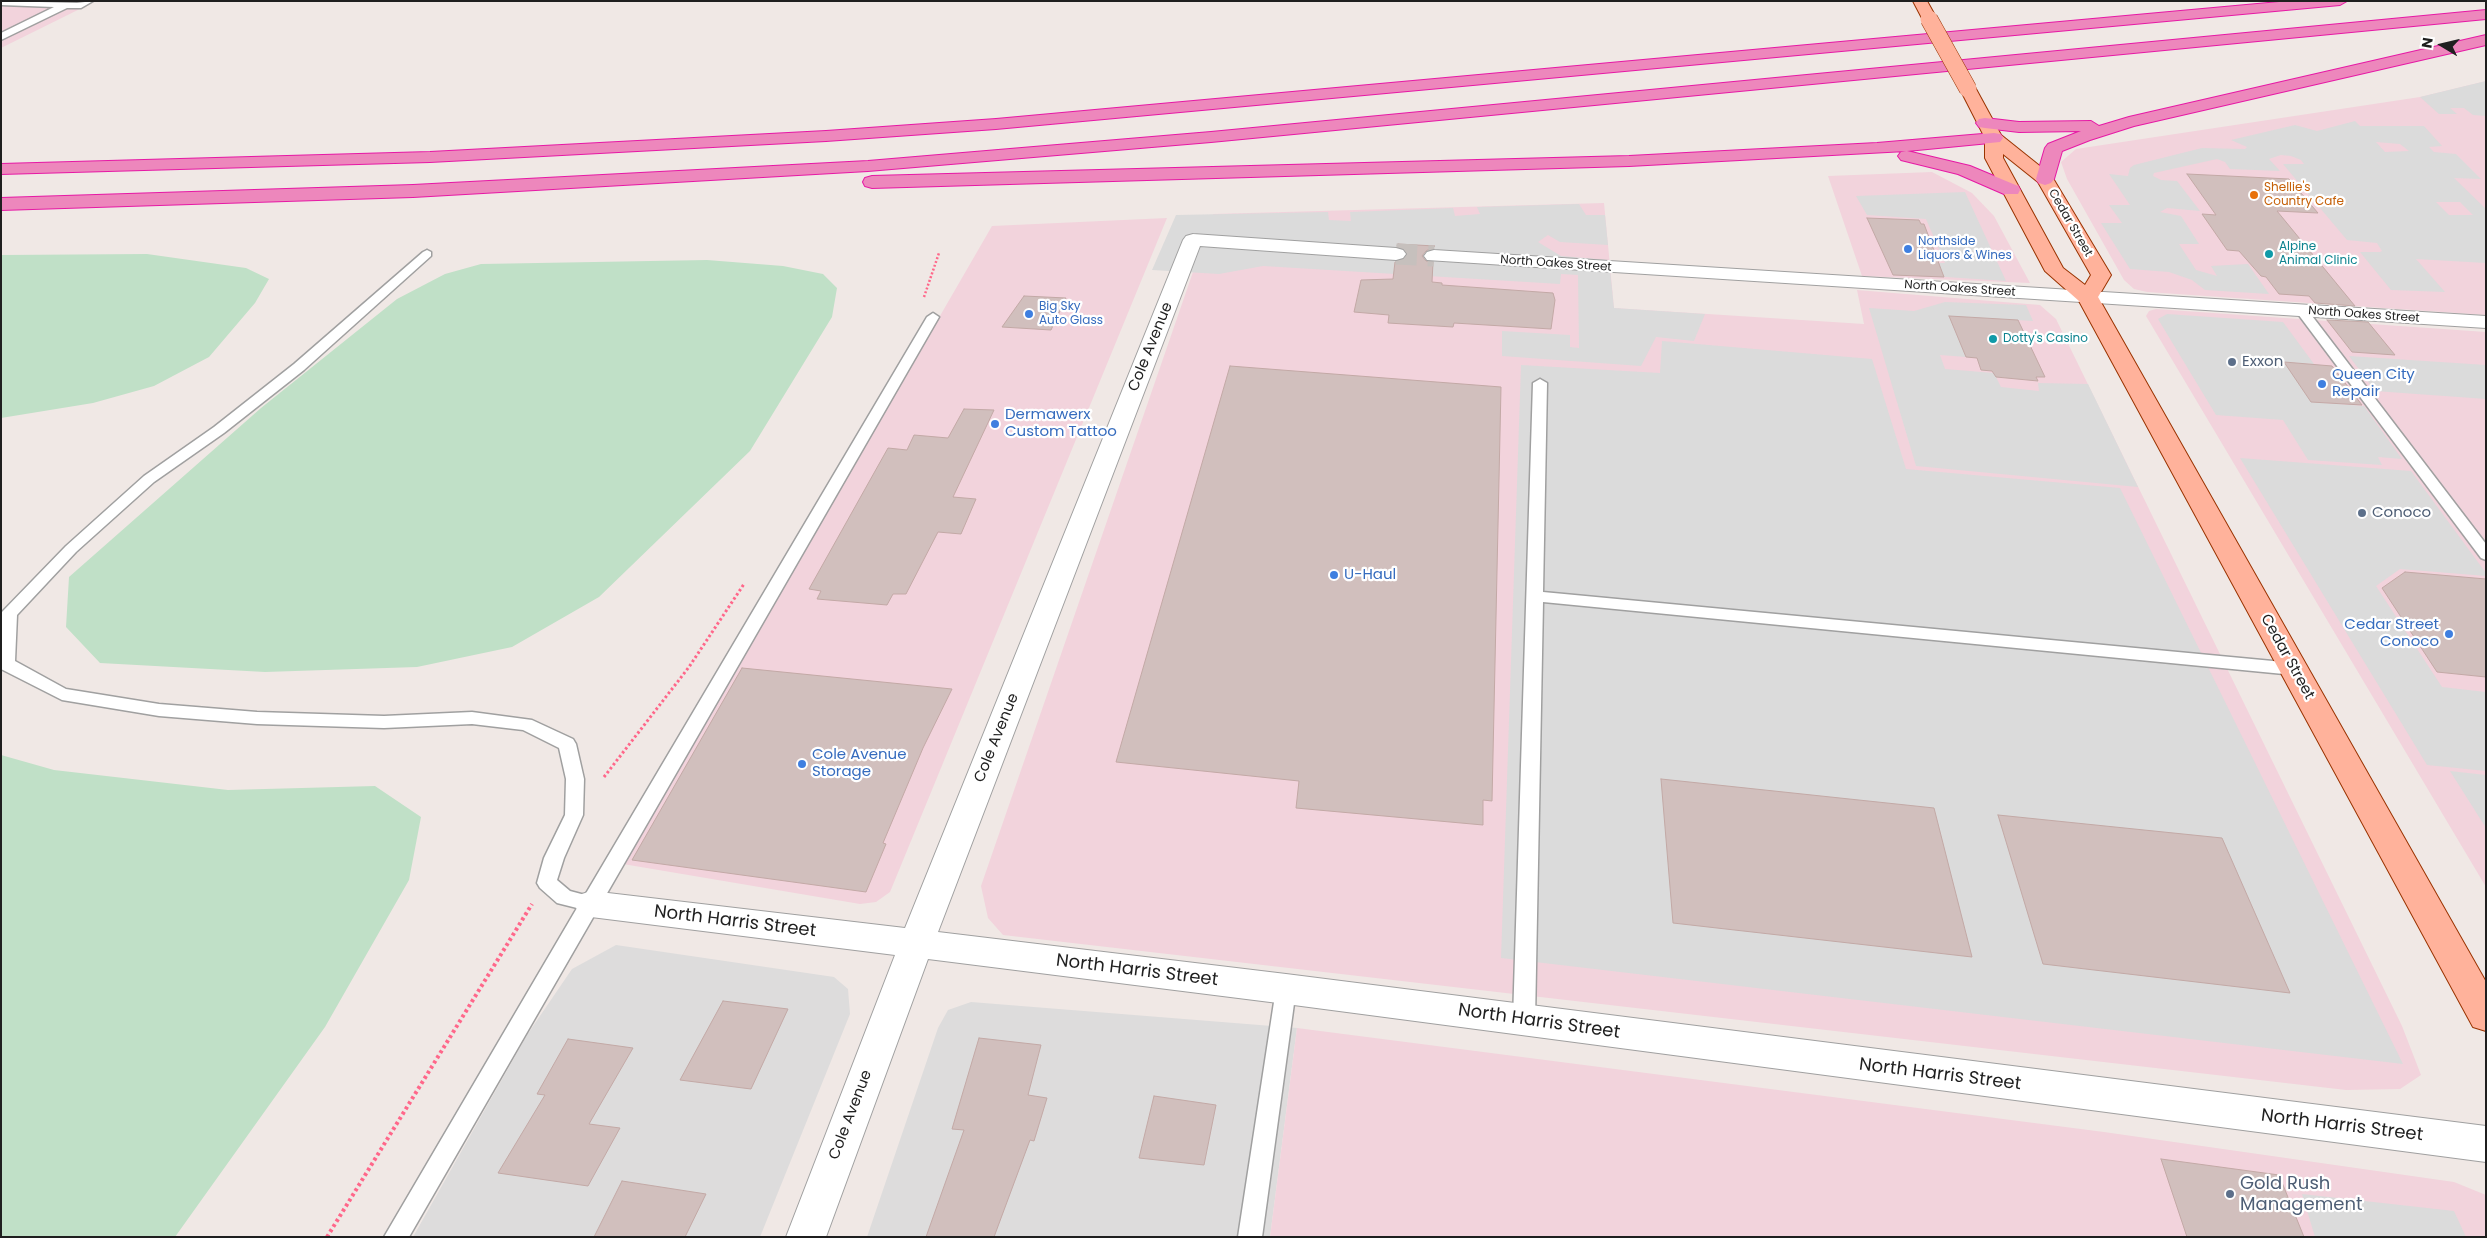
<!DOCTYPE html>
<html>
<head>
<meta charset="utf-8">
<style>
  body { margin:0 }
  #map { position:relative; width:2487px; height:1238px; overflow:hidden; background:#f0e8e5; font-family:Poppins,sans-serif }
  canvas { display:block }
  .frame { position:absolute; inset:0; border:2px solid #1f1f1f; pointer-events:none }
  .north { position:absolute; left:2417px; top:20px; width:50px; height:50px; -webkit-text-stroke:4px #fff; paint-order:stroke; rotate:279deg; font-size:14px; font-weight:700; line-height:20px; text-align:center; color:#1f1f1f }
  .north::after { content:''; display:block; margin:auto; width:18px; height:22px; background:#1f1f1f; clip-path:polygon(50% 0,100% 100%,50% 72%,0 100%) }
</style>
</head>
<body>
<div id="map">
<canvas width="2487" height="1238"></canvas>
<div class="frame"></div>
<div class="north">N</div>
</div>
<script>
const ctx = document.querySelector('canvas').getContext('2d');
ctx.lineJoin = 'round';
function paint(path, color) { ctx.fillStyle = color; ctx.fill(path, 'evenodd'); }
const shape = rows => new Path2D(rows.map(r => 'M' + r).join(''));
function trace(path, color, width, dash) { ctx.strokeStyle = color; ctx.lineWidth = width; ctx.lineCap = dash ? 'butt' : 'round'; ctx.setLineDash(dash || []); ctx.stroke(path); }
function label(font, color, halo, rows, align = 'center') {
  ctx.font = font + ' Poppins,sans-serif'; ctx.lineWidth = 4.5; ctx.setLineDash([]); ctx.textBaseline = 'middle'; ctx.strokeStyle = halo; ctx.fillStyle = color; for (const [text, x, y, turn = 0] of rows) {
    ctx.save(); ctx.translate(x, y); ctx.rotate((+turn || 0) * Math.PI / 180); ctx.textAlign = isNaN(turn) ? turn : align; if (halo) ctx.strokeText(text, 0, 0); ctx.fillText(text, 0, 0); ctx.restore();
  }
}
paint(shape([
  [616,945,834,977,848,989,850,1014,760,1237,413,1237,527,1035,572,969],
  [971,1002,1297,1028,1270,1237,867,1237,938,1028,948,1010]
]), '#dddcdc');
paint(shape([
  [1,1,96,1,1,48],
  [2486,81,2486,315,2147,292,2134,289,2124,280,2067,179,2061,162,2076,149,2420,97],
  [1932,172,1972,193,1994,216,2030,283,1862,276,1828,176],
  [1604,203,1614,308,1864,324,1857,290,2040,305,2056,319,2402,1026,2421,1075,2400,1089,2346,1090,1003,935,988,918,981,886,1213,214],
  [1167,218,890,892,876,902,860,904,623,864,992,226],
  [2156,309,2486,332,2486,887,2146,316,2149,311],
  [1297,1028,2104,1132,2454,1182,2486,1195,2486,1237,1270,1237]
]), '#f2d3dc');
paint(shape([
  [147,254,246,268,269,279,255,303,209,357,154,386,93,403,1,418,1,255],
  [707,260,783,266,823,274,837,288,832,317,750,451,599,597,512,647,417,667,265,672,100,663,66,627,69,577,261,408,397,299,445,274,481,264],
  [1,755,54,770,228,790,375,786,421,817,409,880,325,1027,175,1237,1,1237]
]), '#c0e0c7');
paint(shape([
  [2486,81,2486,116,2473,115,2464,108,2450,108,2457,114,2439,114,2420,97],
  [2355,121,2360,126,2424,126,2442,146,2429,147,2434,152,2456,154,2481,179,2454,178,2486,209,2486,263,2416,259,2445,292,2391,290,2360,252,2380,252,2382,251,2377,243,2347,240,2283,164,2304,164,2301,160,2291,156,2281,155,2269,159,2280,171,2230,169,2225,162,2217,159,2154,173,2153,176,2161,180,2177,181,2200,211,2167,208,2160,212,2181,216,2199,244,2179,244,2196,270,2217,276,2211,266,2248,264,2269,294,2205,290,2192,280,2169,272,2130,269,2101,223,2122,223,2109,205,2130,205,2109,174,2128,176,2130,168,2134,165,2202,148,2245,149,2247,147,2231,140,2295,125,2317,131],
  [2376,142,2400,144,2409,151,2385,152],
  [2436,202,2460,202,2473,215,2449,215],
  [1965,192,2006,281,1931,276,1924,263,1945,263,1926,219,1867,215,1856,196],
  [1579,204,1586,215,1605,215,1608,245,1560,242,1548,235,1538,242,1561,256,1609,260,1614,308,1705,314,1694,341,1656,337,1641,366,1502,356,1502,331,1570,335,1570,347,1579,348,1578,275,1561,274,1560,284,1263,266,1219,274,1152,270,1176,215,1328,212,1329,220,1351,221,1350,212,1453,208,1455,216,1480,214,1477,207],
  [1945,302,2026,305,2033,321,1949,316,1966,357,1940,355,1945,369,1994,373,2001,387,2039,391,2038,383,2088,384,2138,487,1916,466,1869,308,1914,311],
  [2167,314,2283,322,2314,364,2284,362,2311,402,2364,406,2402,459,2378,457,2382,465,2308,460,2283,420,2216,415,2158,319],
  [1662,341,1872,359,1906,469,2120,488,2403,1064,1501,958,1521,365,1660,373],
  [2349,356,2486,365,2486,399,2375,391],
  [2240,458,2411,471,2486,573,2486,576,2400,569,2376,586,2442,687,2486,692,2486,771,2427,765],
  [2450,771,2486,775,2486,828],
  [2302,1194,2454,1211,2466,1237,2315,1237]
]), '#dbdbdb');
const building = shape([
  [2187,174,2289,179,2318,213,2277,211,2355,306,2315,303,2309,296,2279,294,2266,277,2261,276,2239,251,2227,250,2202,214,2216,215,2187,174],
  [1867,218,1919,220,1921,224,1924,224,1944,277,1893,275,1867,218],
  [1398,244,1435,246,1426,251,1422,256,1426,261,1433,262,1432,282,1442,283,1442,285,1553,293,1555,300,1551,329,1454,323,1453,327,1388,323,1389,315,1354,312,1361,280,1393,279,1395,262,1404,260,1408,254,1404,249,1397,246,1398,244],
  [1024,296,1066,298,1051,330,1002,327,1024,296],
  [1949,316,2018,320,2045,377,2036,377,2038,381,1996,377,1992,371,1981,370,1977,358,1966,357,1949,316],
  [2327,320,2368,322,2395,355,2352,352,2327,320],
  [2284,362,2332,366,2362,405,2311,402,2284,362],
  [1230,366,1501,387,1492,801,1483,800,1483,825,1296,808,1299,781,1116,762,1230,366],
  [964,409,994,410,953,497,976,499,961,534,938,532,906,594,893,594,887,605,817,599,821,591,809,589,888,448,907,450,914,435,948,438,964,409],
  [2405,572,2486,579,2486,677,2437,672,2382,588,2405,572],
  [742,668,952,689,923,748,883,843,886,844,866,892,632,860,742,668],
  [1661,779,1934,808,1972,957,1673,923,1661,779],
  [1998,815,2222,838,2290,993,2043,964,1998,815],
  [723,1001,788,1009,751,1089,680,1080,723,1001],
  [979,1038,1041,1045,1028,1095,1047,1098,1034,1141,1030,1140,994,1237,926,1237,964,1130,952,1129,979,1038],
  [568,1039,633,1048,589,1124,620,1128,588,1186,498,1173,545,1095,537,1094,568,1039],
  [1154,1096,1216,1105,1204,1165,1139,1158,1154,1096],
  [2161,1159,2279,1175,2304,1237,2187,1237,2161,1159],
  [622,1181,706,1194,685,1237,594,1237,622,1181]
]);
paint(building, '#d1bfbd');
trace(building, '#c3a9a6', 1);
trace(shape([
  [1396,254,1434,256]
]), '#c6c0bd', 21, [21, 11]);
const service = shape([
  [1,1,77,3,93,1,81,8,67,8,1,40,1,33,54,7,1,5,1,1],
  [427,250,431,252,431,256,304,370,224,433,154,482,76,552,17,615,15,661,66,689,159,704,257,712,384,716,472,712,532,720,573,739,576,744,584,779,583,815,564,858,557,880,570,891,585,895,927,317,933,313,939,317,409,1237,384,1237,577,908,557,903,540,888,537,883,544,858,565,815,566,779,559,748,523,730,472,724,384,728,257,724,159,716,62,700,1,669,1,613,66,546,144,476,214,427,294,364,423,252,427,250],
  [2302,307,2306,308,2486,544,2486,560,2481,558,2298,314,2296,311,2302,307],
  [1540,379,1547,383,1543,592,2294,663,2300,665,2302,669,2300,673,2294,675,1543,602,1535,1020,1531,1026,1524,1029,1517,1026,1513,1020,1533,383,1540,379],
  [1286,980,1293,983,1296,989,1262,1237,1238,1237,1276,989,1279,983,1286,980]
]);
const minor = shape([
  [1193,234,1396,248,1403,250,1406,254,1403,258,1396,260,1200,246,938,932,1286,974,2486,1126,2486,1162,1286,1004,928,959,826,1237,786,1237,895,955,591,917,579,913,574,904,579,895,591,891,905,928,1183,240,1186,236,1193,234],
  [1434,250,2486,316,2486,328,1427,260,1424,256,1427,252,1434,250]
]);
const primary = shape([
  [1913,1,1927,1,1937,19,1934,22,1924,22,1913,1],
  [1968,84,1974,85,1976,89,2001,135,2051,175,2111,275,2098,297,2486,982,2486,1031,2473,1027,2079,301,2045,271,1985,158,1985,138,1960,89,1962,85,1968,84],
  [2003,154,2038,182,2091,275,2085,285,2063,268,2003,158,2003,154]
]);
const motorway = shape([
  [2290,1,2347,1,2340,5,996,129,826,141,430,162,1,174,1,164,430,152,826,131,996,119,2290,1],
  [2486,10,2486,19,1211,142,868,171,413,197,1,210,1,198,413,185,868,161,1211,132,2486,10],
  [2486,35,2486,45,2134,126,2090,140,2062,151,2054,179,2051,183,2045,185,2039,183,2036,179,2045,148,2048,144,2081,131,2019,132,1985,128,1979,127,1976,123,1979,119,1985,118,2019,122,2091,121,2099,126,2129,117,2486,35],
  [1994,133,2000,134,2003,138,2000,142,1907,151,1970,166,2018,186,2020,190,2018,194,2004,194,1958,174,1901,160,1898,156,1901,152,1906,151,1629,166,872,188,865,186,863,182,865,178,872,176,1629,156,1877,143,1994,133]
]);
trace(service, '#a0a0a0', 3);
trace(minor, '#a0a0a0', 2);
trace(primary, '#9a3300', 2);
trace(motorway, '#e619a5', 2);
trace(shape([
  [924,297,939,253]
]), '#ff678a', 2.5, [2, 2]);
trace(shape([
  [604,777,689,667,744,584]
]), '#ff678a', 3, [2.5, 2.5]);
trace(shape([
  [327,1237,532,904]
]), '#ff678a', 4, [3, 3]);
paint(service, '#fff');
paint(minor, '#fff');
paint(primary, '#ffb29b');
paint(motorway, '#ed87bc');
const primaryBridge = shape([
  [1929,19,1968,89]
]);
trace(primaryBridge, '#9a3300', 18, []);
trace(primaryBridge, '#ffb29b', 17);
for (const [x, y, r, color] of [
  [2254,195,5,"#e8710a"],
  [1908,249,5,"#3f7fe0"],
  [2269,254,5,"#0f9aa8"],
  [1029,314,5,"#3f7fe0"],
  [1993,339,5,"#0f9aa8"],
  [2232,362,5,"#5c6f8a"],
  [2322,384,5,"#3f7fe0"],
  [995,424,5,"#3f7fe0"],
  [2362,513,5,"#5c6f8a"],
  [1334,575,5,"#3f7fe0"],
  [2449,634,5,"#3f7fe0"],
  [802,764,5,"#3f7fe0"],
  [2230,1194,5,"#5c6f8a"]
]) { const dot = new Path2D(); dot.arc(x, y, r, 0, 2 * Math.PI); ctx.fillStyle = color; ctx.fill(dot); trace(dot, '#fff', 2); }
label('12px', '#c56008', '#fff', [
  ["Shellie's",2264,188],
  ["Country Cafe",2264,202]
], 'left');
label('12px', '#1f1f1f', '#fff', [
  ["Cedar Street",2070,223,60],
  ["North Oakes Street",1556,264,4],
  ["North Oakes Street",1960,289,4],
  ["North Oakes Street",2364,315,4]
]);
label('12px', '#366cbe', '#fff', [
  ["Northside",1918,242],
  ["Liquors & Wines",1918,256],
  ["Big Sky",1039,307],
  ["Auto Glass",1039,321]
], 'left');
label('12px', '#0d838f', '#fff', [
  ["Alpine",2279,247],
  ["Animal Clinic",2279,261],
  ["Dotty's Casino",2003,339]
], 'left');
label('15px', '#1f1f1f', '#fff', [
  ["Cole Avenue",1151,347,-68],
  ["Cedar Street",2287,657,61],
  ["Cole Avenue",997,738,-68],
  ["Cole Avenue",851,1115,-69]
]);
label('15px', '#4e5e75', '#fff', [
  ["Exxon",2242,362],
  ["Conoco",2372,513]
], 'left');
label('15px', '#366cbe', '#fff', [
  ["Queen City",2332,375],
  ["Repair",2332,392],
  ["Dermawerx",1005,415],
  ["Custom Tattoo",1005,432],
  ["U-Haul",1344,575],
  ["Cedar Street",2439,625,"right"],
  ["Conoco",2439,642,"right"],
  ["Cole Avenue",812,755],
  ["Storage",812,772]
], 'left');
label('18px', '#1f1f1f', '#fff', [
  ["North Harris Street",735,922,7],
  ["North Harris Street",1137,971,7],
  ["North Harris Street",1539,1022,8],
  ["North Harris Street",1940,1075,7],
  ["North Harris Street",2342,1126,7]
]);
label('18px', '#4e5e75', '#fff', [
  ["Gold Rush",2240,1184],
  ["Management",2240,1205]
], 'left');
</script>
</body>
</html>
